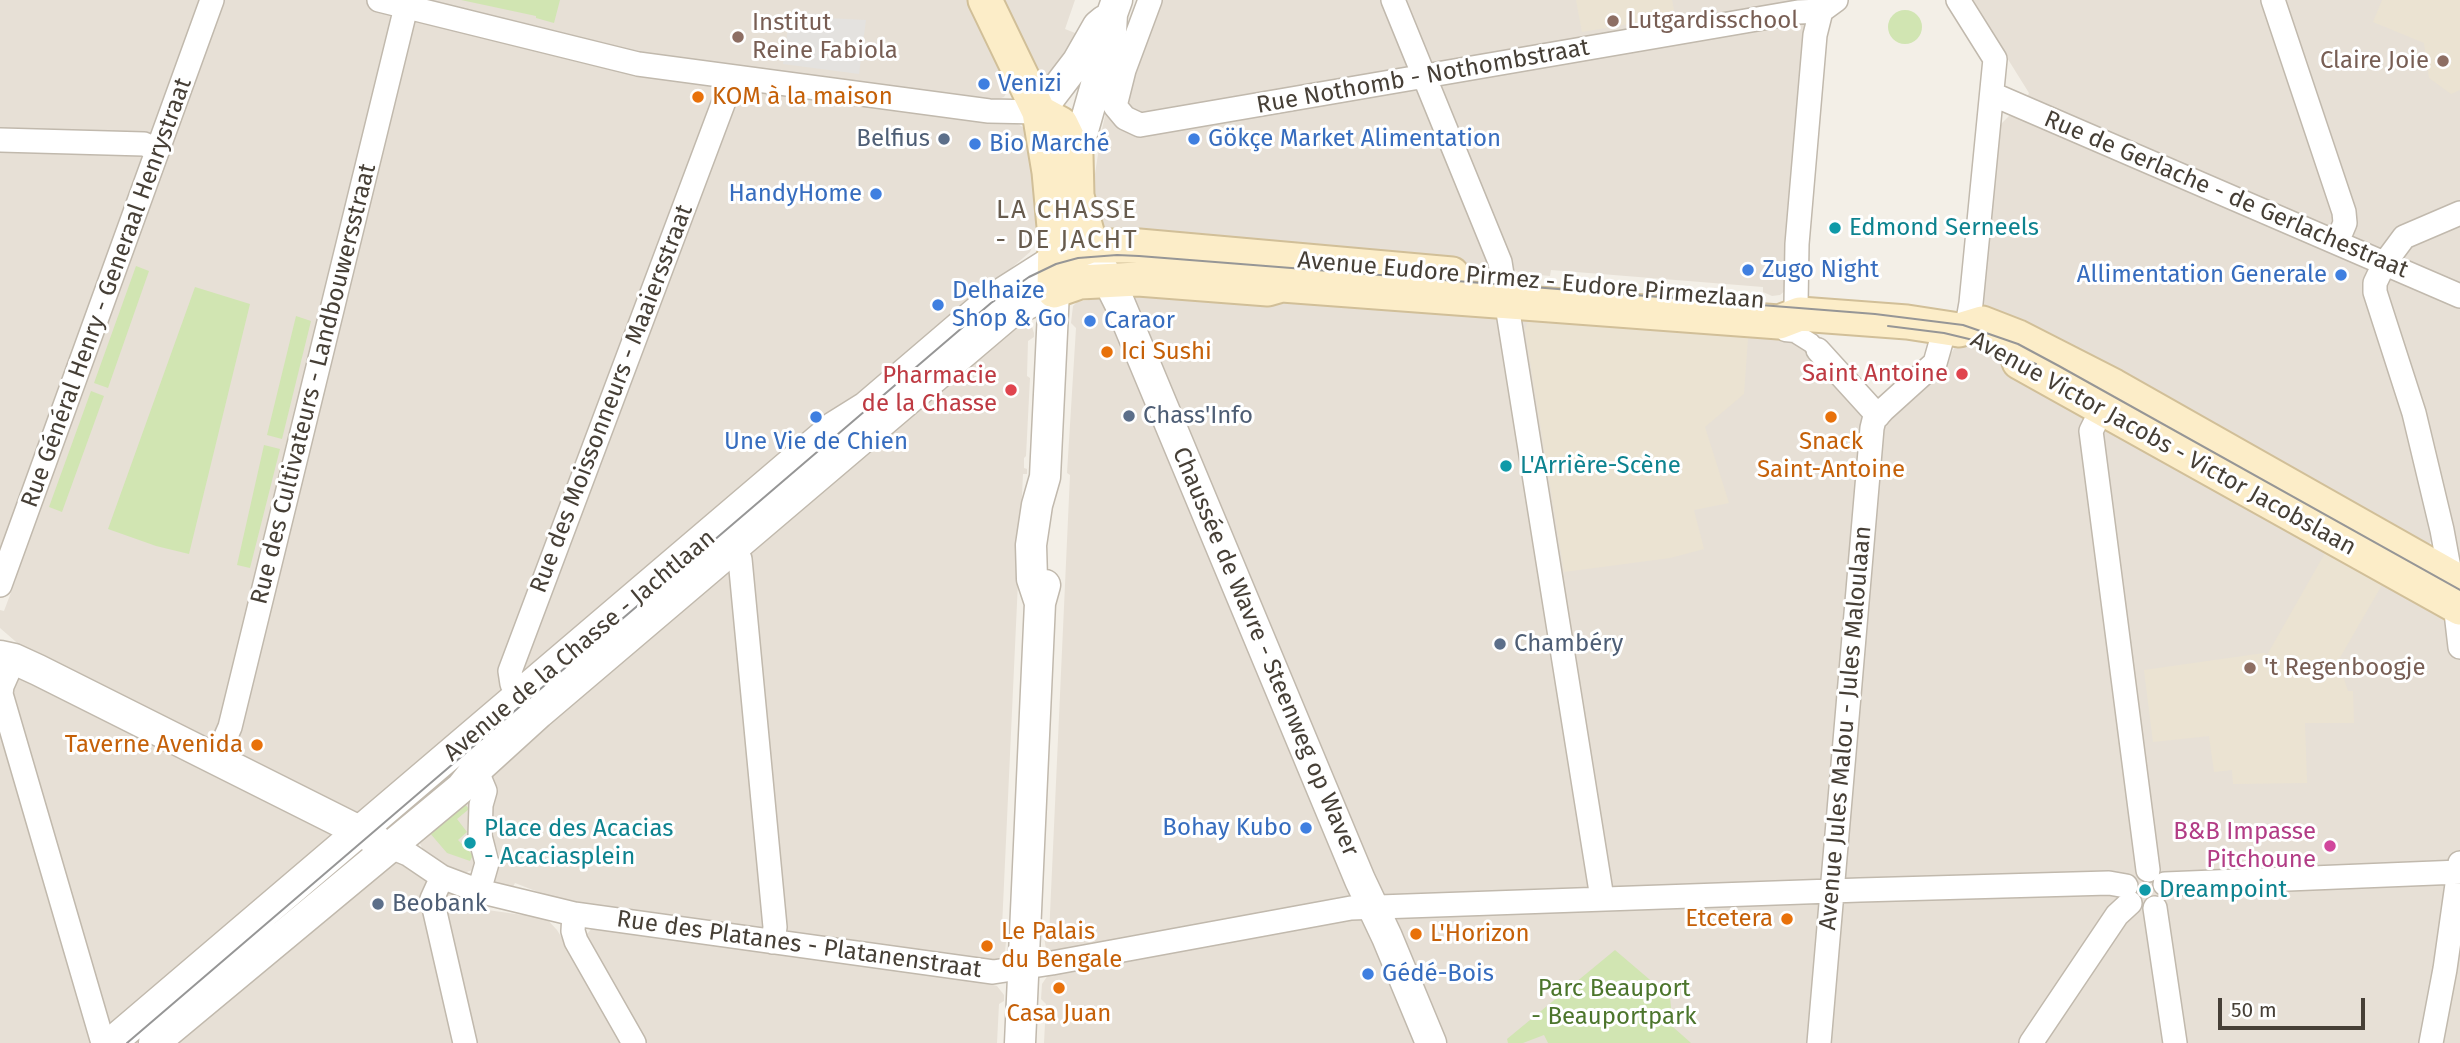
<!DOCTYPE html>
<html>
<head>
<meta charset="utf-8">
<style>
  body { margin:0 }
  #map { position:relative; width:2460px; height:1043px; overflow:hidden; background:#f3efe7; font-family:"Fira Sans",sans-serif }
  canvas { display:block }
  .scale { position:absolute; left:2218px; top:998px; width:147px; height:32px; box-sizing:border-box; border:4px solid #463f36; border-top:0; padding-left:9px; font-size:21px; line-height:24px; white-space:nowrap; color:#463f36; -webkit-text-stroke:5px #fff; paint-order:stroke }
</style>
</head>
<body>
<div id="map">
<canvas width="2460" height="1043"></canvas>
<div class="scale">50 m</div>
</div>
<script>
const ctx = document.querySelector('canvas').getContext('2d');
ctx.lineJoin = 'round';
function paint(path, color) { ctx.fillStyle = color; ctx.fill(path, 'evenodd'); }
const shape = rows => new Path2D(rows.map(r => 'M' + r).join(''));
function trace(path, color, width, dash) { ctx.strokeStyle = color; ctx.lineWidth = width; ctx.lineCap = dash ? 'butt' : 'round'; ctx.setLineDash(dash || []); ctx.stroke(path); }
function label(font, color, halo, rows, align = 'center') {
  ctx.font = font + ' "Fira Sans",sans-serif'; ctx.lineWidth = 6; ctx.setLineDash([]); ctx.textBaseline = 'middle'; ctx.strokeStyle = halo; ctx.fillStyle = color; for (const [text, x, y, turn = 0] of rows) {
    ctx.save(); ctx.translate(x, y); ctx.rotate((+turn || 0) * Math.PI / 180); ctx.textAlign = isNaN(turn) ? turn : align; if (halo) ctx.strokeText(text, 0, 0); ctx.fillText(text, 0, 0); ctx.restore();
  }
}
paint(shape([
  [0,0,1075,0,1065,29,1080,35,1055,75,1037,76,1010,87,1004,97,998,99,996,122,1018,124,1024,128,1039,161,1035,240,1030,252,923,344,901,357,364,818,30,654,0,628,0,610,4,611,16,579,13,572,0,571],
  [1140,0,1827,0,1808,15,1803,45,1784,270,1790,271,1787,289,1780,295,1772,296,1763,292,1763,287,1551,270,1550,276,1520,273,1509,267,1487,271,1114,237,1103,228,1091,199,1102,129,1115,73],
  [1971,0,2460,0,2460,569,2433,538,2428,546,1983,318,1980,284,1985,284,1987,262,1982,261,1983,254,1988,254,1999,126,2009,116,2019,116,2029,93],
  [1138,286,1514,318,1790,329,1880,423,1947,360,1955,347,1958,345,1975,346,2000,357,1998,362,2056,395,2428,596,2460,636,2460,1043,1044,1043,1046,1004,1041,999,1042,984,1048,975,1051,953,1046,949,1044,937,1049,936,1070,475,1067,473,1076,328,1071,323,1073,306,1077,302,1101,298,1130,299],
  [1019,320,1032,327,1034,333,1034,337,1028,341,1027,376,1030,378,1026,456,1024,458,1024,468,1027,469,1027,474,1023,474,1002,927,1007,931,1005,952,1000,962,988,964,985,983,997,986,1004,995,1004,1001,999,1004,997,1043,168,1043,386,858,400,862,445,893,453,893,471,902,473,908,523,915,525,910,544,916,557,930,565,943,587,939,587,934,593,927,599,925,602,906,551,897,515,883,512,889,497,884,494,881,492,872,495,861,500,859,492,834,491,818,497,794,495,788,486,776],
  [19,676,38,680,41,688,322,830,327,826,335,834,111,1026,109,1024,93,1043,0,1043,0,708,8,689],
  [470,785,478,868,464,873,447,866,423,850,417,837]
]), '#e7e0d6');
paint(shape([
  [1576,0,1672,0,1675,16,1582,32],
  [2382,0,2460,0,2460,90,2451,94,2429,78,2424,43,2373,22],
  [1536,320,1748,338,1744,394,1705,427,1729,503,1694,510,1704,549,1670,558,1564,572,1525,330,1527,323],
  [2325,553,2382,585,2338,661,2348,691,2353,691,2354,723,2305,723,2307,783,2233,784,2232,770,2214,772,2209,736,2153,742,2144,670,2264,653,2267,655]
]), '#ebe3d2');
paint(shape([
  [461,0,560,0,554,23,536,18,536,16],
  '1888 27a17 17 0 1 1 34 0a17 17 0 1 1-34 0Z',
  [136,266,149,271,108,388,94,383],
  [195,287,250,304,189,554,156,546,108,529],
  [296,316,311,321,282,439,267,435],
  [91,391,104,396,62,512,49,507],
  [264,445,280,449,250,568,237,565],
  [463,802,469,809,457,819,467,832,458,840,473,855,470,861,447,853,429,832],
  [1615,950,1670,997,1673,1027,1691,1043,1548,1043,1544,1035,1523,1043,1508,1043,1507,1039]
]), '#d1e5b2');
paint(shape([
  [790,13,827,14,827,18,866,20,859,74,783,64]
]), '#e4e2df');
const pedestrian = shape([
  [1785,332,1795,333,1811,343,1818,350]
]);
const minor = shape([
  [379,0,638,64,989,111,1039,112],
  [1150,0,1124,70,1115,106,1125,118,1140,125,1798,12,1821,11],
  [1393,0,1500,262,1602,898],
  [1958,0,1995,59,1971,303,1968,320,1959,330],
  [2273,0,2344,212,2345,223,2337,242],
  [1992,94,2460,296],
  [0,140,144,144,158,150],
  [2460,213,2404,237,2384,264,2375,283,2375,292,2414,413,2442,530,2454,595,2460,647],
  [1800,314,1796,304,1797,244,1815,35,1821,11,1836,0],
  [1818,350,1878,416],
  [2109,395,2091,431,2148,870],
  [725,535,740,559,775,927,773,942],
  [0,585,212,0],
  [14,659,2,686,1,694,103,1043],
  [531,705,512,684,510,671,726,96,729,76],
  [216,759,230,727,406,7],
  [473,773,480,779,485,791,481,805,480,836,487,863,479,891],
  [391,847,408,854,442,877,479,891,574,914,993,972,1052,963,1351,908,1860,890,2109,883,2126,886],
  [442,877,432,899,465,1043],
  [2165,884,2460,872],
  [2155,908,2175,1043],
  [574,914,573,931,576,941,634,1043],
  [1819,1043,1872,428,1874,420,1883,410,1935,363,1945,328],
  [2031,1043,2117,915,2130,903],
  [2431,1043,2445,969,2460,863]
]);
const tertiary = shape([
  [1039,112,1078,61,1098,26,1104,21],
  [1076,155,1111,32,1112,14,1117,0],
  [1091,246,1120,304,1360,880,1387,937,1431,1043],
  [0,656,14,659,38,670,375,839],
  [111,1043,834,427,866,407,990,301,1056,259],
  [154,1043,461,788,473,773,539,713,1011,312,1054,291,1045,477,1037,505,1031,545,1032,579,1040,603],
  [1020,1043,1040,603,1045,585]
]);
const secondary = shape([
  [985,0,1039,112,1049,172,1055,238,1054,291,1080,282,1138,279,1268,289,1282,285,1779,322,1800,314,1907,322,1959,330,1982,323,2018,337,2114,386,2460,582],
  [1039,112,1061,124,1076,155,1077,196,1091,246],
  [1056,259,1091,246,1139,246,1452,274],
  [2019,362,2460,608]
]);
trace(pedestrian, '#c1b9ad', 21);
trace(minor, '#c1b9ad', 26);
trace(tertiary, '#c1b9ad', 33);
trace(secondary, '#d1bf98', 37);
trace(pedestrian, '#fff', 18);
trace(minor, '#fff', 23);
trace(tertiary, '#fff', 30);
trace(secondary, '#fcedc8', 33);
trace(shape([
  [1888,326,1944,333,1969,339,2036,364],
  [127,1043,991,303,1029,277,1056,264,1078,258,1117,255,1139,256,1875,314,1963,325,2018,344,2059,366,2460,590]
]), '#969696', 2);
for (const [x, y, r, color] of [
  [1613,21,7,"#8d6e63"],
  [738,37,7,"#8d6e63"],
  [2443,61,7,"#8d6e63"],
  [984,84,7,"#3f7fe0"],
  [698,97,7,"#e8710a"],
  [944,139,7,"#5c6f8a"],
  [1194,139,7,"#3f7fe0"],
  [975,144,7,"#3f7fe0"],
  [876,194,7,"#3f7fe0"],
  [1835,228,7,"#0f9aa8"],
  [1748,270,7,"#3f7fe0"],
  [2341,275,7,"#3f7fe0"],
  [938,305,7,"#3f7fe0"],
  [1090,321,7,"#3f7fe0"],
  [1107,352,7,"#e8710a"],
  [1962,374,7,"#e0444e"],
  [1011,390,7,"#e0444e"],
  [1129,416,7,"#5c6f8a"],
  [816,417,7,"#3f7fe0"],
  [1831,417,7,"#e8710a"],
  [1506,466,7,"#0f9aa8"],
  [1500,644,7,"#5c6f8a"],
  [2250,668,7,"#8d6e63"],
  [257,745,7,"#e8710a"],
  [1306,828,7,"#3f7fe0"],
  [470,843,7,"#0f9aa8"],
  [2330,846,7,"#d1479c"],
  [2145,890,7,"#0f9aa8"],
  [378,904,7,"#5c6f8a"],
  [1787,919,7,"#e8710a"],
  [1416,934,7,"#e8710a"],
  [987,946,7,"#e8710a"],
  [1368,974,7,"#3f7fe0"],
  [1059,988,7,"#e8710a"]
]) { const dot = new Path2D(); dot.arc(x, y, r, 0, 2 * Math.PI); ctx.fillStyle = color; ctx.fill(dot); trace(dot, '#fff', 2.5); }
label('24px', '#785e54', '#fff', [
  ["Lutgardisschool",1627,21],
  ["Institut",752,23],
  ["Reine Fabiola",752,51],
  ["Claire Joie",2429,61,"right"],
  ["'t Regenboogje",2264,668]
], 'left');
label('24px', '#463f36', '#fff', [
  ["Rue Nothomb - Nothombstraat",1423,77,-10],
  ["Rue de Gerlache - de Gerlachestraat",2226,195,23],
  ["Avenue Eudore Pirmez - Eudore Pirmezlaan",1531,281,5],
  ["Rue Général Henry - Generaal Henrystraat",107,293,-70],
  ["Rue des Cultivateurs - Landbouwersstraat",314,384,-76],
  ["Rue des Moissonneurs - Maaiersstraat",612,399,-69],
  ["Avenue Victor Jacobs - Victor Jacobslaan",2163,444,29],
  ["Avenue de la Chasse - Jachtlaan",580,646,-40],
  ["Chaussée de Wavre - Steenweg op Waver",1265,652,67],
  ["Avenue Jules Malou - Jules Maloulaan",1846,728,-85],
  ["Rue des Platanes - Platanenstraat",799,945,8]
]);
label('24px', '#366cbe', '#fff', [
  ["Venizi",998,84],
  ["Gökçe Market Alimentation",1208,139],
  ["Bio Marché",989,144],
  ["HandyHome",862,194,"right"],
  ["Zugo Night",1762,270],
  ["Allimentation Generale",2327,275,"right"],
  ["Delhaize",952,291],
  ["Shop & Go",952,319],
  ["Caraor",1104,321],
  ["Une Vie de Chien",816,442,"center"],
  ["Bohay Kubo",1292,828,"right"],
  ["Gédé-Bois",1382,974]
], 'left');
label('24px', '#c56008', '#fff', [
  ["KOM à la maison",712,97],
  ["Ici Sushi",1121,352],
  ["Snack",1831,442,"center"],
  ["Saint-Antoine",1831,470,"center"],
  ["Taverne Avenida",243,745,"right"],
  ["Etcetera",1773,919,"right"],
  ["Le Palais",1001,932],
  ["du Bengale",1001,960],
  ["L'Horizon",1430,934],
  ["Casa Juan",1059,1014,"center"]
], 'left');
label('24px', '#4e5e75', '#fff', [
  ["Belfius",930,139,"right"],
  ["Chass'Info",1143,416],
  ["Chambéry",1514,644],
  ["Beobank",392,904]
], 'left');
label('24px', '#0d838f', '#fff', [
  ["Edmond Serneels",1849,228],
  ["L'Arrière-Scène",1520,466],
  ["Place des Acacias",484,829],
  ["- Acaciasplein",484,857],
  ["Dreampoint",2159,890]
], 'left');
label('24px', '#be3a42', '#fff', [
  ["Saint Antoine",1948,374],
  ["Pharmacie",997,376],
  ["de la Chasse",997,404]
], 'right');
label('24px', '#b23c85', '#fff', [
  ["B&B Impasse",2316,832],
  ["Pitchoune",2316,860]
], 'right');
label('24px', '#4c752c', '#fff', [
  ["Parc Beauport",1614,989],
  ["- Beauportpark",1614,1017]
]);
ctx.letterSpacing = '2px';
label('26px', '#685c4e', '#fff', [
  ["LA CHASSE",1067,211],
  ["- DE JACHT",1067,241]
]);
ctx.letterSpacing = '0px';
</script>
</body>
</html>
